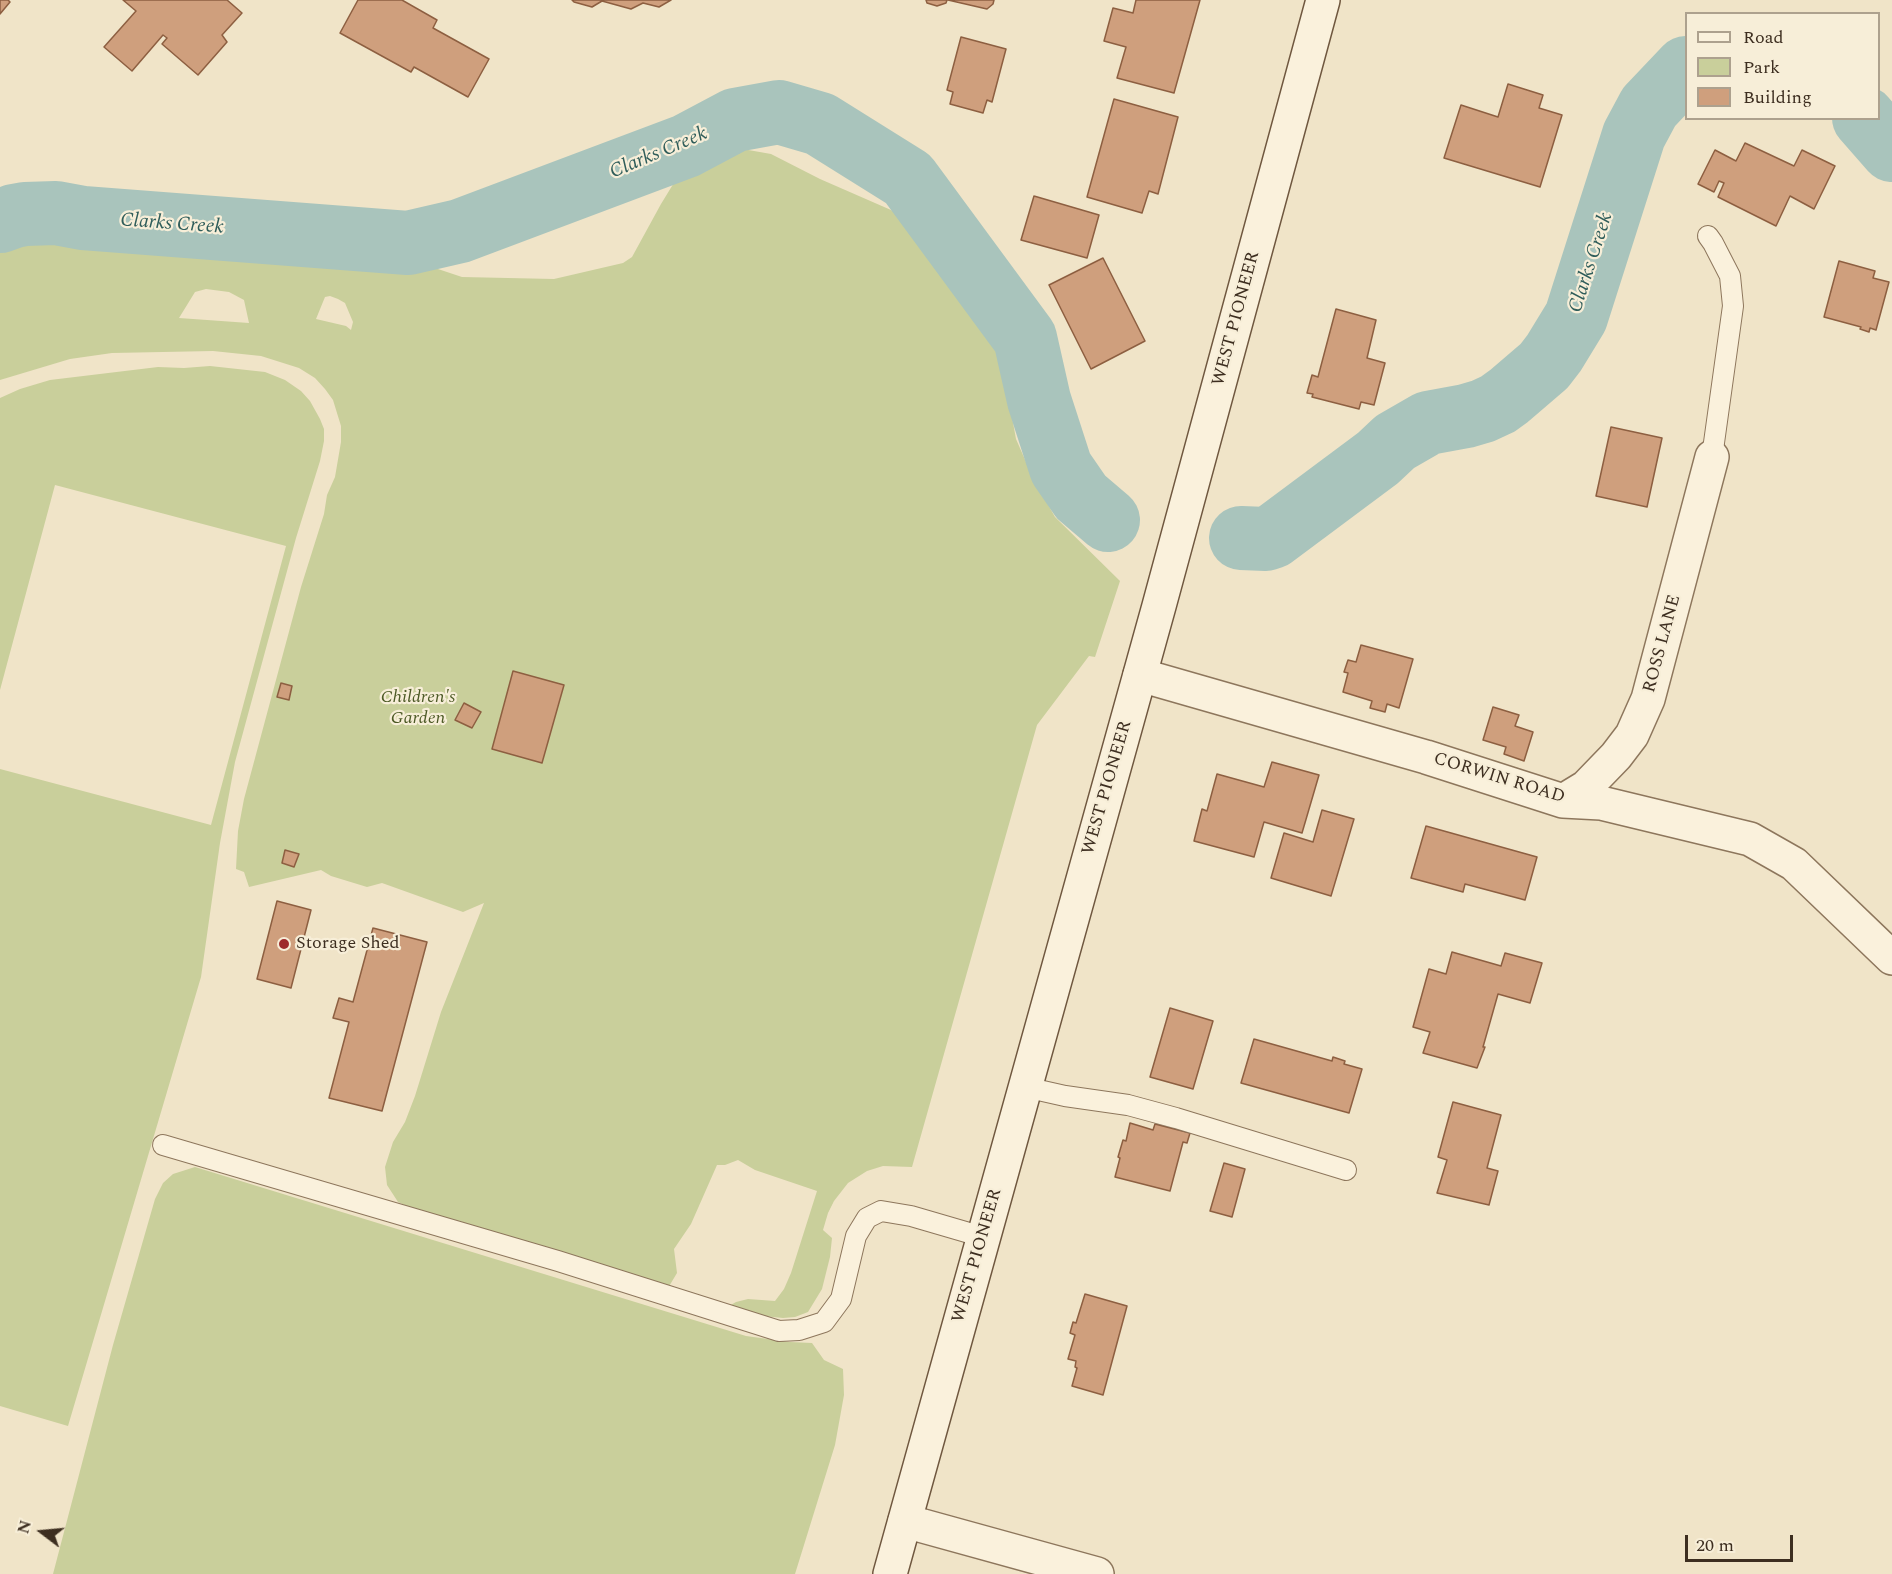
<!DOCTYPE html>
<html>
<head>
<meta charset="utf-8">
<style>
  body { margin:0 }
  #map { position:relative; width:1892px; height:1574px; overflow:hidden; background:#f0e4c8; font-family:Spectral,serif }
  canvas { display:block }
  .legend { position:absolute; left:1685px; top:12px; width:195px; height:108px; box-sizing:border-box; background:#f7eed8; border:2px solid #ada18e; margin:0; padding:8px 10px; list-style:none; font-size:18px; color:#3d2e20 }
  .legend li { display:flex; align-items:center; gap:12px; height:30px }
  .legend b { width:30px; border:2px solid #ada18e }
  .north { position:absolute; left:12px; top:1502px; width:60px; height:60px; -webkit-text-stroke:4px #f7eed8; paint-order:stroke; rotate:286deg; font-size:16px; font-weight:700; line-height:24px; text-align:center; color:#3d2e20 }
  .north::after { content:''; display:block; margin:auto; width:21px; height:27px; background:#3d2e20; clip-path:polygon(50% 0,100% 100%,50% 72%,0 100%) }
  .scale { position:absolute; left:1685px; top:1535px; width:108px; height:27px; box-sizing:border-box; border:3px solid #3d2e20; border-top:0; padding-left:8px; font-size:18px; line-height:21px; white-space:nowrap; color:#3d2e20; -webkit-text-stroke:4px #f7eed8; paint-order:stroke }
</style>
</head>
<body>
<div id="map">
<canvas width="1892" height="1574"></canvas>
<ul class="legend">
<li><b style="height:8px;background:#faf1dc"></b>Road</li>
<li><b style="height:16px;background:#c9cf9b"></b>Park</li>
<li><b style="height:16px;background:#cf9f7d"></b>Building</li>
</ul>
<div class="north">N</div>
<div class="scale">20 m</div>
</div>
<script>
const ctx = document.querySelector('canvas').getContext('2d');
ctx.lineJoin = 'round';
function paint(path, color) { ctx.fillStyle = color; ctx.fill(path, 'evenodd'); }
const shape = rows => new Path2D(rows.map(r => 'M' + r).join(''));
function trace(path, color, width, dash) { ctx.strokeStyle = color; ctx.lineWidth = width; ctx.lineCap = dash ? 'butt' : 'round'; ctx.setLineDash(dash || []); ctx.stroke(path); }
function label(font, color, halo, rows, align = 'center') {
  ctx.font = font + ' Spectral,serif'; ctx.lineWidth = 4.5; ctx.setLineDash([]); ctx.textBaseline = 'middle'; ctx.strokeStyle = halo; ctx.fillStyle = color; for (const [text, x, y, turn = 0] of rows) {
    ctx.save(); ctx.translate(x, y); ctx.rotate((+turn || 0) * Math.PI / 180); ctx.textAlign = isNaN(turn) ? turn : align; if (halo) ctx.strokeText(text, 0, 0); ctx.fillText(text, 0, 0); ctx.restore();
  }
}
paint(shape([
  [737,148,771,154,820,179,891,210,929,233,950,272,983,318,1001,357,1016,439,1033,478,1055,517,1120,581,1095,657,1089,656,1037,725,912,1167,883,1166,867,1171,848,1183,834,1201,828,1213,823,1230,832,1238,830,1257,822,1289,808,1312,795,1317,783,1318,763,1316,729,1306,736,1302,748,1299,775,1301,784,1289,791,1273,817,1191,755,1170,738,1160,725,1165,717,1165,691,1224,674,1249,677,1273,668,1288,407,1206,398,1202,387,1185,385,1167,393,1142,405,1122,415,1096,441,1012,484,903,463,912,382,883,367,887,331,876,321,870,249,887,244,872,236,869,238,831,244,799,301,587,324,514,327,495,335,477,341,442,341,426,333,400,325,389,315,378,299,368,261,356,213,351,112,353,70,359,0,380,0,250,42,238,408,259,462,277,554,279,623,263,632,257,661,204,683,168,707,154],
  [206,289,229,292,244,300,249,323,179,318,195,292],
  [330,296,338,299,345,303,353,322,351,330,346,326,316,319,325,297],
  [210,366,265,372,285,380,301,391,310,401,320,419,324,429,324,441,320,461,296,538,235,762,220,843,201,977,68,1426,0,1406,0,769,211,825,286,546,55,485,0,690,0,398,20,389,50,380,158,367,184,368],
  [195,1167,746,1336,790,1342,812,1343,824,1360,843,1369,844,1395,835,1445,795,1574,53,1574,113,1345,155,1199,163,1183,173,1174]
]), '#c9cf9b');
trace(shape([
  [1864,118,1892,150],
  [0,221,14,216,25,214,56,213,83,218,408,243,460,231,686,146,735,120,779,112,820,124,908,179,1025,338,1039,400,1061,468,1081,497,1108,520],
  [1241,538,1266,539,1272,537,1378,458,1395,442,1428,423,1466,416,1483,411,1498,404,1509,396,1544,366,1554,353,1576,317,1634,135,1649,107,1686,68]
]), '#a9c4bc', 64);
const building = shape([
  [0,0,8,0,10,2,0,14,0,0],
  [123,0,227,0,242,13,222,35,227,42,198,75,162,44,167,38,163,35,132,71,104,47,136,11,123,0],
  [358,0,402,0,437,20,433,28,489,59,468,97,414,67,411,72,340,33,358,0],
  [572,0,671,0,659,7,643,3,631,9,602,1,592,7,574,2,572,0],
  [926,0,947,0,946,3,937,6,927,3,926,0],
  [948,0,994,0,993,4,987,9,948,0],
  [1136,0,1200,0,1174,93,1117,78,1126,47,1104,41,1113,8,1133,13,1136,0],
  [961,37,1006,49,992,102,987,100,983,113,950,104,953,92,947,90,961,37],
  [1508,84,1543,95,1539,108,1562,115,1540,187,1444,158,1461,105,1498,117,1508,84],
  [1114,99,1178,117,1158,194,1149,191,1142,213,1087,197,1114,99],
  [1745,143,1794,166,1802,150,1835,166,1814,209,1790,196,1776,226,1718,197,1724,183,1719,181,1714,192,1698,184,1715,150,1736,161,1745,143],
  [1034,196,1099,215,1087,258,1021,240,1034,196],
  [1103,258,1145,341,1091,369,1049,285,1103,258],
  [1839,261,1875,271,1873,278,1889,282,1876,330,1870,328,1869,332,1860,329,1861,327,1824,317,1839,261],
  [1336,309,1376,320,1367,358,1385,363,1374,405,1361,402,1359,409,1312,397,1313,394,1307,393,1312,375,1318,377,1336,309],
  [1611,427,1662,438,1647,507,1596,496,1611,427],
  [1361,645,1413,659,1399,708,1387,704,1385,712,1370,708,1372,701,1343,692,1348,673,1344,672,1348,660,1356,662,1361,645],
  [513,671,564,685,542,763,492,749,513,671],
  [281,683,292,686,289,700,277,697,281,683],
  [464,703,481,712,472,728,455,720,464,703],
  [1493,707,1519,715,1515,726,1533,732,1524,761,1504,754,1506,747,1483,740,1493,707],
  [1272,762,1319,775,1302,833,1264,822,1254,857,1194,841,1202,809,1207,811,1217,774,1264,787,1272,762],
  [1322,810,1354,819,1331,896,1271,878,1284,833,1313,842,1322,810],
  [1426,826,1537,857,1525,900,1465,884,1463,892,1411,878,1426,826],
  [285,850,299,854,294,867,282,863,285,850],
  [277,901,311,910,291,988,257,979,277,901],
  [373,928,427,942,382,1111,329,1098,349,1022,333,1018,339,998,353,1002,373,928],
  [1452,952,1501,966,1505,953,1542,963,1530,1003,1498,994,1483,1047,1485,1047,1477,1068,1423,1053,1430,1032,1413,1027,1429,969,1446,974,1452,952],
  [1170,1008,1213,1021,1193,1089,1150,1077,1170,1008],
  [1254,1039,1332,1061,1333,1057,1345,1061,1344,1064,1362,1069,1349,1113,1241,1083,1254,1039],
  [1453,1102,1501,1115,1487,1168,1498,1171,1489,1205,1437,1193,1447,1160,1438,1157,1453,1102],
  [1130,1123,1153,1130,1155,1124,1190,1133,1187,1143,1183,1142,1170,1191,1115,1177,1120,1158,1118,1157,1123,1140,1126,1141,1130,1123],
  [1224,1163,1245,1169,1232,1217,1210,1211,1224,1163],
  [1085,1294,1127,1306,1103,1395,1072,1386,1077,1368,1075,1367,1076,1361,1068,1359,1075,1335,1070,1333,1073,1322,1076,1323,1085,1294]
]);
paint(building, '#cf9f7d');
trace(building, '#8d5f41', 1.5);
const service = shape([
  [1708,236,1713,243,1730,276,1733,306,1712,457],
  [1025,1087,1065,1096,1128,1105,1176,1118,1346,1170],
  [163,1145,558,1261,779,1331,799,1330,824,1322,841,1299,856,1236,867,1218,881,1211,911,1216,983,1237]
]);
const minor = shape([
  [1140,675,1426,757,1563,801,1601,803,1750,839,1794,864,1892,958],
  [1563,801,1586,787,1616,756,1632,735,1648,699,1712,457]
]);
const tertiary = shape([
  [905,1521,1097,1574]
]);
const secondary = shape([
  [890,1574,1159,606,1323,0]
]);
trace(service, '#8d765c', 22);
trace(minor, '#8d765c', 36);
trace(tertiary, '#8d765c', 36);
trace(secondary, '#6f573f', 36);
trace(service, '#faf1dc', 20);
trace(minor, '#faf1dc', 33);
trace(tertiary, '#faf1dc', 33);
trace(secondary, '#faf1dc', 33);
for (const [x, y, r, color] of [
  [284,944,6,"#9e2a2b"]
]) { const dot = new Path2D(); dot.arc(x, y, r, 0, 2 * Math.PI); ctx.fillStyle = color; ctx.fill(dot); trace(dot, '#f7eed8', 2); }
label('18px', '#3d2e20', '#f7eed8', [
  ["WEST PIONEER",1237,319,-75],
  ["ROSS LANE",1663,644,-75],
  ["CORWIN ROAD",1499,779,17],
  ["WEST PIONEER",1108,788,-74],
  ["WEST PIONEER",978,1256,-74]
]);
label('italic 18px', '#4d5a26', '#f7eed8', [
  ["Children's",418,698],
  ["Garden",418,719]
]);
label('18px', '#3d2e20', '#f7eed8', [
  ["Storage Shed",296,944]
], 'left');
label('italic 20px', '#2f5d5a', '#f7eed8', [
  ["Clarks Creek",659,154,-23],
  ["Clarks Creek",172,225,4],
  ["Clarks Creek",1592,263,-72]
]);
</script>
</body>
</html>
